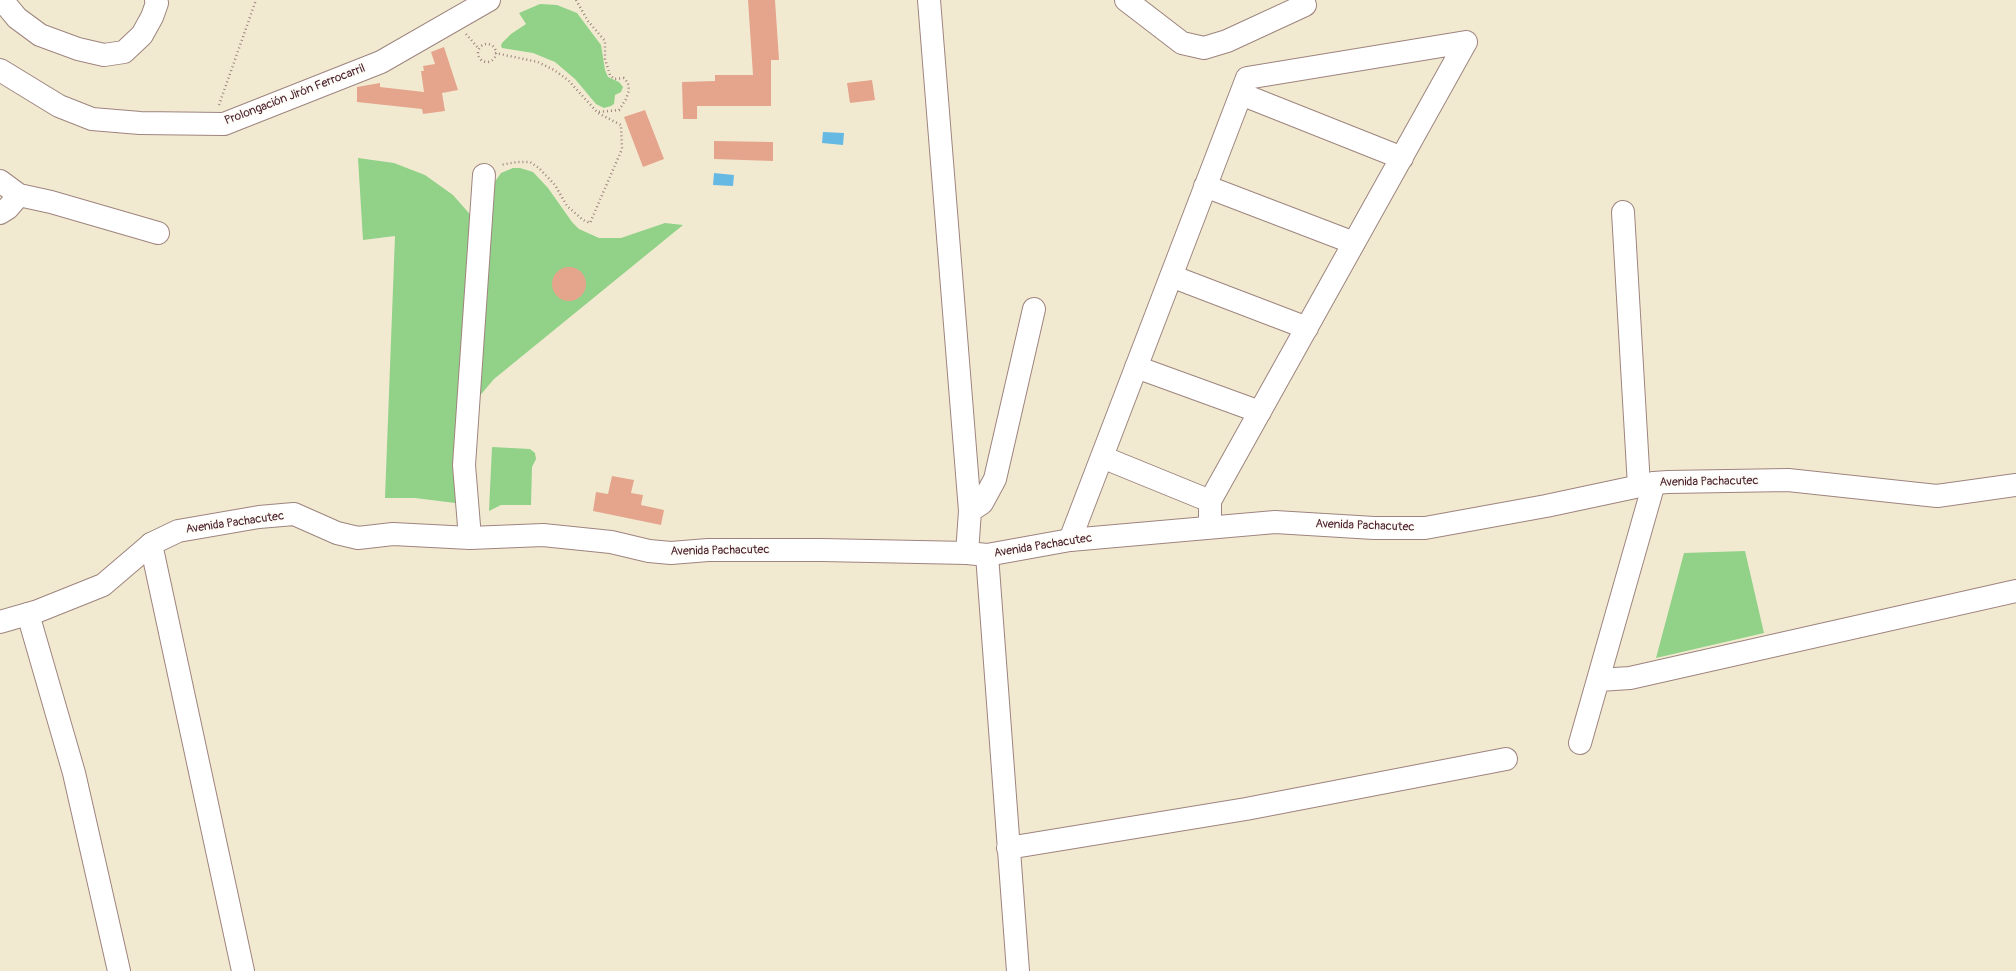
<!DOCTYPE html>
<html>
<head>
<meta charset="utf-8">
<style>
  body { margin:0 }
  canvas { display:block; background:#f1ead1 }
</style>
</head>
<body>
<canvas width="2016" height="971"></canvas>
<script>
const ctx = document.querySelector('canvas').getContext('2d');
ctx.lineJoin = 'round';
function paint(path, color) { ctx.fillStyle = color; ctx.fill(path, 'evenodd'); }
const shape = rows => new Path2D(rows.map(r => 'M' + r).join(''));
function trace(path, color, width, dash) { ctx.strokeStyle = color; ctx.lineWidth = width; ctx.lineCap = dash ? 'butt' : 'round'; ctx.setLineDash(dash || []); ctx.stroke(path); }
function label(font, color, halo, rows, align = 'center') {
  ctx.font = font + ' Pangolin,sans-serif'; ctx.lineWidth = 4; ctx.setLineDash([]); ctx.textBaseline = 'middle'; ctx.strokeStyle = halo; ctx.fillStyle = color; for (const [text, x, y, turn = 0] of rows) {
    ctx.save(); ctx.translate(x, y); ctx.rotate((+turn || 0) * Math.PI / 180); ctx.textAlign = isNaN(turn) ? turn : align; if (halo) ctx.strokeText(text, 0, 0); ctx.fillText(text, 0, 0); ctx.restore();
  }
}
paint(shape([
  [540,4,557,5,577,13,601,45,605,70,608,77,619,82,623,87,621,92,615,95,614,104,611,106,604,108,596,104,575,79,555,62,533,53,502,48,501,46,502,43,511,34,526,24,519,13],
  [358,158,394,163,425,175,453,195,475,220,455,503,415,498,385,498,395,236,363,240],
  [513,168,520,168,533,172,548,188,572,222,579,229,599,238,621,238,665,223,683,225,494,379,477,399,494,183,501,173],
  [492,447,530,449,535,453,536,459,532,467,531,505,501,505,489,511],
  [1745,551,1764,633,1656,658,1684,553]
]), '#91d188');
paint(shape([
  [823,132,844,133,843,145,822,143],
  [714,173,734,175,733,186,713,185]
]), '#66b9e2');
paint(shape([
  [748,0,775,0,779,60,771,60,771,106,697,106,697,119,683,119,682,82,715,81,715,75,753,75],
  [444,47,458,90,442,93,445,111,423,114,422,109,357,102,357,87,380,83,380,87,424,92,421,71,424,71,423,66,435,64,431,52],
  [872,80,875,100,850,103,847,83],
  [645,110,664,159,643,167,624,117],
  [714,141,773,142,773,161,714,159],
  '552 284a17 17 0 1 1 34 0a17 17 0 1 1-34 0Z',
  [612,476,634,480,631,493,643,495,641,505,664,510,661,525,593,511,596,492,608,494]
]), '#e5a58d');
const minor = shape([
  [2,0,17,18,40,35,78,49,104,55,124,52,142,35,152,17,157,3,156,0],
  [929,0,970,511,967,553],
  [1126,0,1182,43,1204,48,1227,41,1305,5],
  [0,70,59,106,92,119,140,123,224,124,381,62,489,0],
  [1241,94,1402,158],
  [0,181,19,195,51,202,158,233],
  [1205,186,1354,243],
  [1623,212,1639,486],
  [0,213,8,208,19,195],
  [1171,276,1307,328],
  [1136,367,1260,412],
  [1102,457,1210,501],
  [970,511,982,503,995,479,1034,309],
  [1210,527,1210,501,1466,42],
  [470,538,464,465,484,175],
  [1070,540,1247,78,1466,42],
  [151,544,243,971],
  [987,555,1018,971],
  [28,614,74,773,119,971],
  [1599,680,1630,678,2016,591],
  [1580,743,1654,483],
  [1008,848,1246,809,1506,759]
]);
const major = shape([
  [0,622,38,611,103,585,151,544,178,531,259,517,294,514,337,533,358,538,393,534,470,538,543,535,611,542,649,551,671,553,708,550,822,550,967,553,987,555,1070,540,1275,522,1374,528,1425,528,1546,506,1654,483,1668,482,1788,480,1937,496,2016,485]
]);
trace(minor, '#9e847e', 24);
trace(major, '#9e847e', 24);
trace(shape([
  [576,0,588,21,605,41,605,59,610,75,614,79,624,78,628,83,629,90,626,99,619,110,598,112],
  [466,34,479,49],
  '478 53a9 9 0 1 1 18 0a9 9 0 1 1-18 0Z',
  [495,53,538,62,554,70,568,80,598,113,621,125,622,149,590,223,583,220,567,206,555,185,539,168,530,162,517,162,500,165],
  [219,105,256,0]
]), '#9e847e', 2.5, [1, 3]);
trace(minor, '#fff', 22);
trace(major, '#fff', 22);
label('12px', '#4a1f2b', '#fdfcf7', [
  ["Prolongación Jirón Ferrocarril",295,95,-21],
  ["Avenida Pachacutec",1709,482,-1],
  ["Avenida Pachacutec",235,523,-8],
  ["Avenida Pachacutec",1365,526,2],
  ["Avenida Pachacutec",1043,546,-9],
  ["Avenida Pachacutec",720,551,-1]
]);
</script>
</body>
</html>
